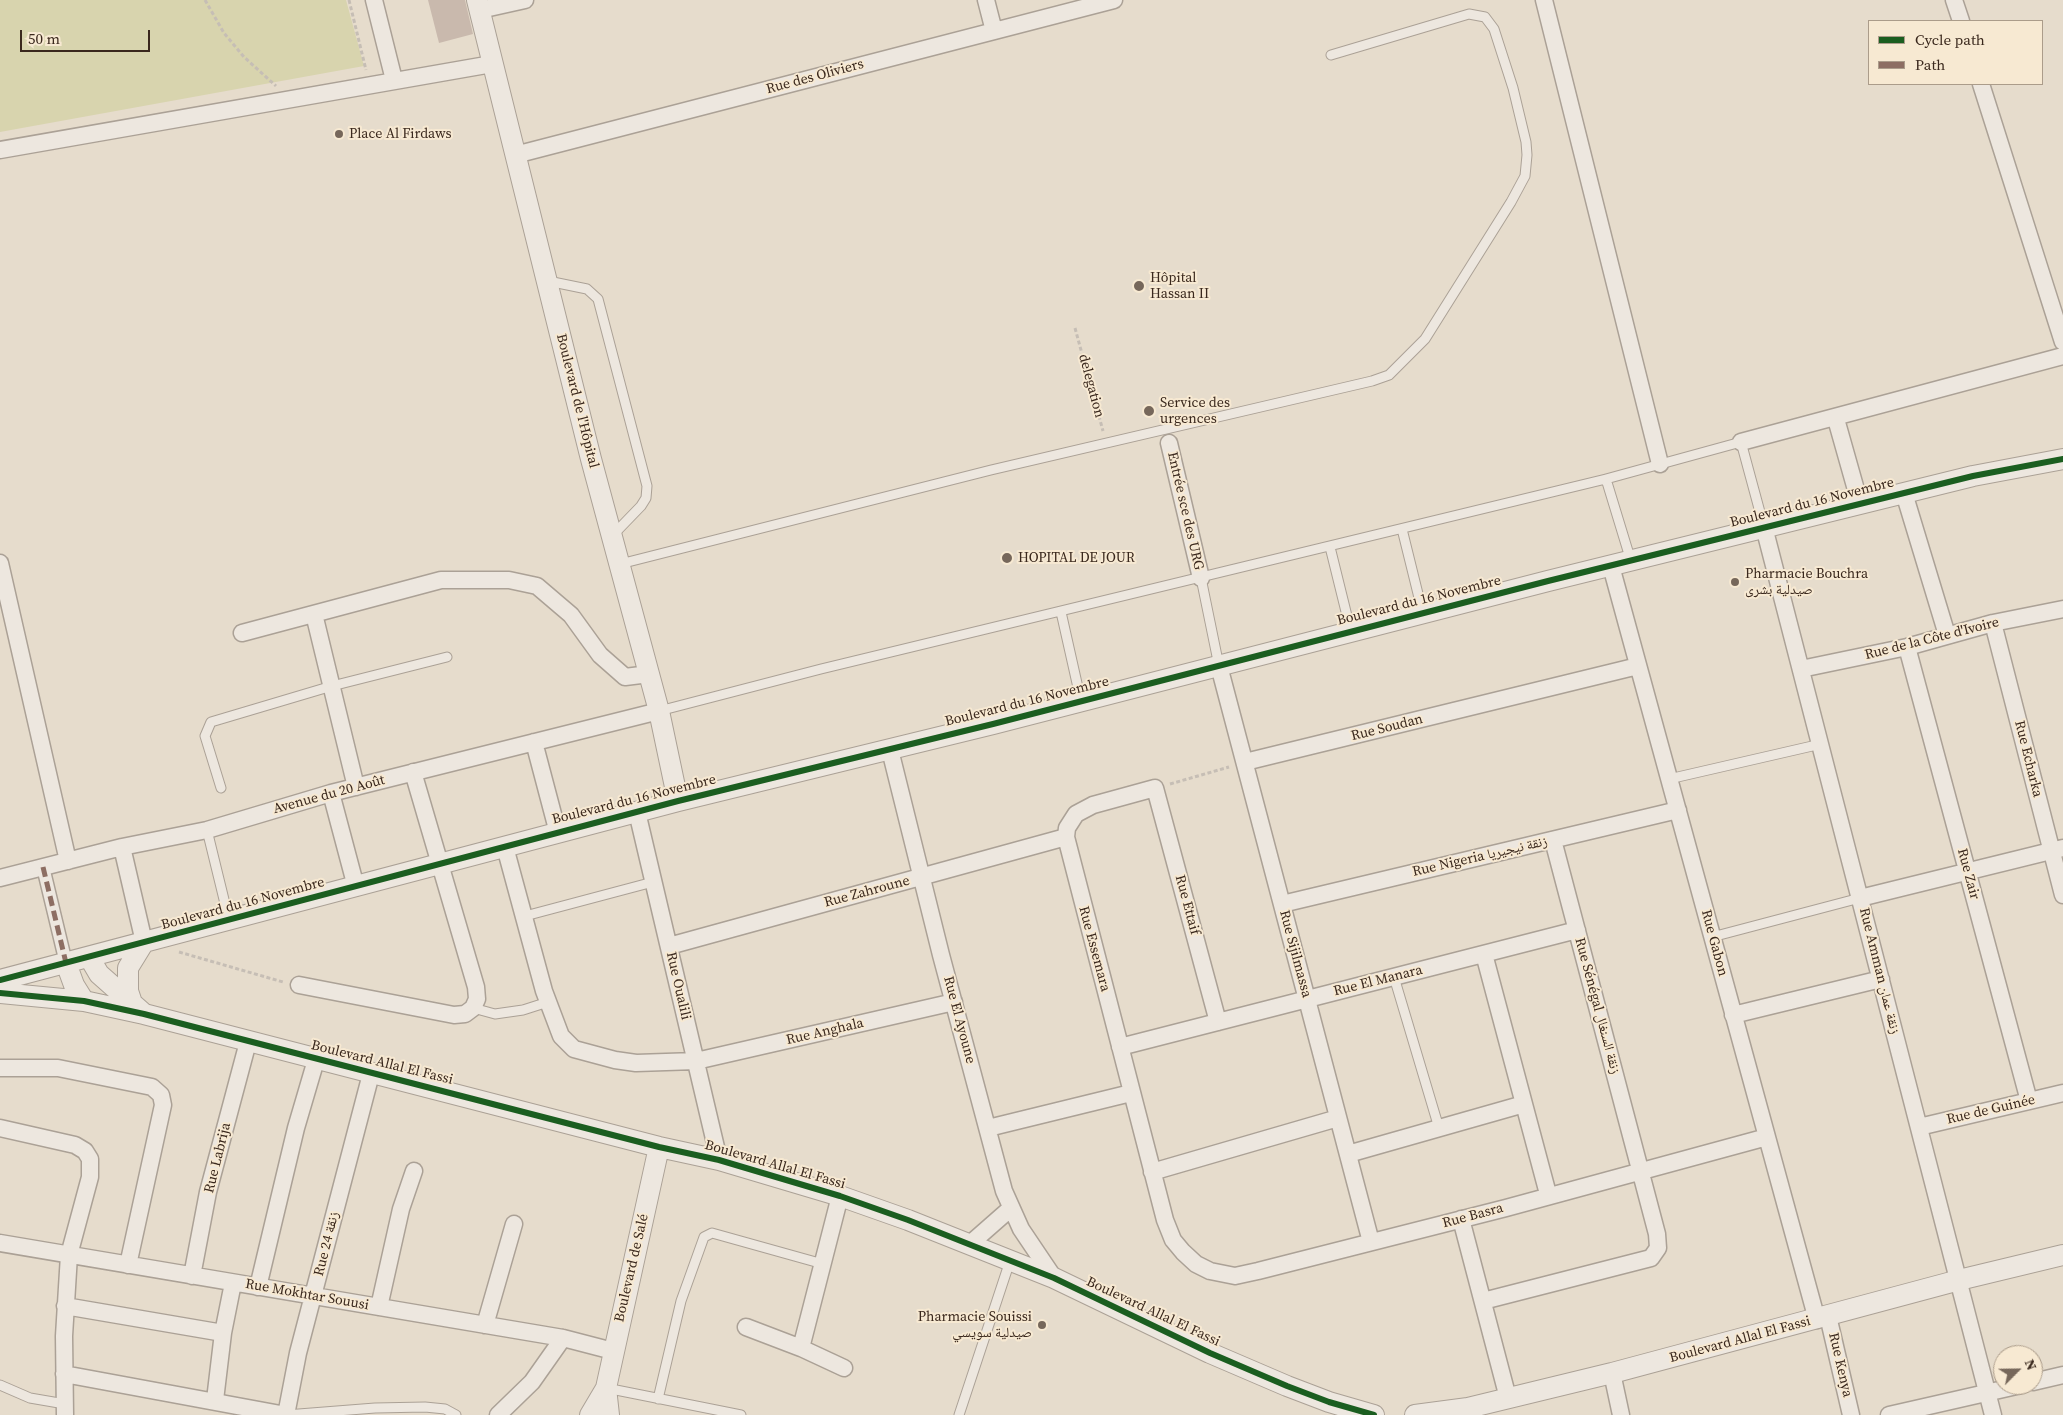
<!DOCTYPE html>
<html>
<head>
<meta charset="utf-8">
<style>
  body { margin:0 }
  #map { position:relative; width:2063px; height:1415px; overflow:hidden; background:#e6dccc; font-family:"Source Serif 4",serif }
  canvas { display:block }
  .legend { position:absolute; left:1868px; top:20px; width:175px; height:65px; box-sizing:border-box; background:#f7e9d2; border:1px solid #ab9c8a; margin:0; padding:6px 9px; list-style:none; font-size:15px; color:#3a281d }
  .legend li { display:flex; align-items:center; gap:10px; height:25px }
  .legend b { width:25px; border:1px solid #ab9c8a }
  .north { position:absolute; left:1993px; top:1345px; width:50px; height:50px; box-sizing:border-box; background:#f7e9d2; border:1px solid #ab9c8a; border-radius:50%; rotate:67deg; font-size:14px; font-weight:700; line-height:20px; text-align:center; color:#3a281d }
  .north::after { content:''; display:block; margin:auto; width:18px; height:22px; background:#76675a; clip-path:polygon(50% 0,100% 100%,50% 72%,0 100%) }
  .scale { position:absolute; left:20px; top:30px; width:130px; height:22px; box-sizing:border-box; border:2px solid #3a281d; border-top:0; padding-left:6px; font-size:15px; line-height:18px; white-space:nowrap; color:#3a281d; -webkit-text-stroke:4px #f7e9d2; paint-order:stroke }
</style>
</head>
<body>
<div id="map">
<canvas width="2063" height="1415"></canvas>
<ul class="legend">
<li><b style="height:6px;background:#1b5e20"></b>Cycle path</li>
<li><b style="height:6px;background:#8d6e63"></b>Path</li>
</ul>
<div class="north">N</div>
<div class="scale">50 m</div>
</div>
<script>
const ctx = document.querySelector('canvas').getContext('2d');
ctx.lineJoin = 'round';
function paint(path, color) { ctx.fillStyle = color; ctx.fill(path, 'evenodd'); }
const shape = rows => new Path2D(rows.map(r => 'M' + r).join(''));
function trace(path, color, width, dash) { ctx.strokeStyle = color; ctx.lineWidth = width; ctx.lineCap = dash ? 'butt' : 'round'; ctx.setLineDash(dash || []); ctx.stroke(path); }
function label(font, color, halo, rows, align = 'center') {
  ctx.font = font + ' "Source Serif 4","Noto Naskh Arabic",serif'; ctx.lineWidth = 4; ctx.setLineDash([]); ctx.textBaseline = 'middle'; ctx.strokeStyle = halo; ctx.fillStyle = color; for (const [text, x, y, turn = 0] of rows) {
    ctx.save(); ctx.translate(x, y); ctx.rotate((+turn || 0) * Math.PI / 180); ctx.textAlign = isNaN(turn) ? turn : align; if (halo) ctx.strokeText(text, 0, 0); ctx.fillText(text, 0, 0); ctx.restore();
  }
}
paint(shape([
  [0,0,346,0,364,66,0,132]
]), '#d8d4ae');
paint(shape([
  [428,0,465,0,473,34,439,43]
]), '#c9b9ad');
const service = shape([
  [548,281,587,289,598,299,647,486,646,498,641,506,612,536],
  [1606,479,1631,561],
  [1402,529,1423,614],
  [1330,547,1351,632],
  [620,564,991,470,1372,381,1389,375,1425,339,1511,202,1525,176,1527,155,1526,142,1513,88,1494,29,1485,17,1469,14,1331,55],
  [1201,578,1219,666],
  [1061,612,1081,701],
  [659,711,821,669,1606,479,1741,442,1764,527],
  [1669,779,1821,744],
  [221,788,205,736,211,722,332,686,447,657],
  [207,830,229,920],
  [525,916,653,882],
  [1712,937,1860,898],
  [1394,977,1439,1128],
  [473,1008,495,1014,523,1010,548,1002],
  [0,1385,30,1398,65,1404],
  [606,1388,741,1415],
  [658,1399,681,1301,704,1237,712,1233,823,1264],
  [286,1415,375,1408,425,1407,445,1409,456,1415],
  [959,1415,1010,1261]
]);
const pedestrian = shape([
  [43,867,66,963]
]);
const minor = shape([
  [374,0,394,80],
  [986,0,994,31],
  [1544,0,1660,464],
  [1954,0,1961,21],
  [480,10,525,0],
  [1981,84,2063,342],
  [0,150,492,64],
  [515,155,1114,0],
  [1836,419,1860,504],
  [1741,442,2063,356],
  [1169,443,1201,578],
  [1904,493,1947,635],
  [1764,527,1993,1415],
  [0,563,68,861],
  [1611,566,1817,1320],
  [314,614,356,787],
  [1993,623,2063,895],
  [242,633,441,580,509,580,537,586,571,615,600,655,625,677,649,674],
  [1907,647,2029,1101],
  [1219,666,1371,1242],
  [1801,669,1907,647,1993,623,2063,609],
  [534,742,558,833],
  [890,750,941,955,1004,1191,1021,1229,1054,1278],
  [1245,762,1638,666],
  [331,793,356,887],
  [637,812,719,1160],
  [122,847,144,942],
  [505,847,544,991,561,1036,574,1049,615,1060,636,1063,696,1061,954,1002],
  [0,878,122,847,207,830,331,793,659,711],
  [1860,898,2063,848],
  [1282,904,1678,810],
  [669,946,1066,837],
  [1484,954,1548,1194],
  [299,985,454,1015,465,1014,473,1008,477,999,476,987,413,772],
  [1733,1015,1881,979],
  [1218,1022,1155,788,1093,805,1076,814,1067,828,1066,837,1165,1220,1173,1240,1183,1252,1196,1264,1210,1271,1235,1276,1258,1271,1506,1208,1767,1137],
  [1120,1047,1577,930],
  [0,1068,58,1068,152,1087,161,1095,163,1105,128,1265],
  [1919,1127,2063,1093],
  [0,1128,75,1145,85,1151,90,1159,90,1177,69,1255,64,1336,65,1415],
  [988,1128,1131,1093],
  [1348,1154,1524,1104],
  [1152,1172,1338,1118],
  [1461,1219,1508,1398],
  [0,1243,563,1338,613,1351],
  [970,1244,1011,1208],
  [192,1276,208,1192,248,1042],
  [258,1287,296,1128,316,1060],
  [1483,1301,1651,1258,1658,1248,1657,1234,1553,840],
  [65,1306,223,1333],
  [379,1307,401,1209,414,1171],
  [1828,1316,1851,1415],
  [485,1325,514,1224],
  [746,1327,801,1348,840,1196],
  [801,1348,844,1368],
  [1612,1373,1621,1415],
  [64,1374,286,1415],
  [2033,1382,2063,1375],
  [215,1400,223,1333,233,1283],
  [286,1415,298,1353,371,1074],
  [498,1415,532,1382,563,1338],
  [1889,1415,2021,1385]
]);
const tertiary = shape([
  [477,0,591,459,659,711,678,801],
  [89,957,99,974,142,1012],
  [66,963,74,985,84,1001],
  [0,980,678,801,993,724,1548,581,1973,476,2063,459],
  [0,993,84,1001,144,1014,659,1147,719,1160,840,1196,908,1220,1054,1278,1210,1353,1287,1386,1329,1402,1374,1415],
  [132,1003,128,991,128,968,144,942],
  [590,1415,606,1388],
  [609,1415,606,1388,659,1147],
  [1415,1415,1468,1408,1612,1373,1959,1280,2063,1255]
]);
trace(service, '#aba196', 11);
trace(pedestrian, '#aba196', 15);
trace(minor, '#aba196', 19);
trace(tertiary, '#aba196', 22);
trace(shape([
  [205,0,224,33,244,57,276,86],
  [349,0,366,70],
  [1075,328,1103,431],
  [1170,784,1229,767],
  [179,952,283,982]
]), '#c6beb5', 3, [4, 2.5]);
trace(service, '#ede7df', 9);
trace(pedestrian, '#ede7df', 12);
trace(minor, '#ede7df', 16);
trace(tertiary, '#ede7df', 20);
trace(shape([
  [43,867,66,963]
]), '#8d6e63', 5, [10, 5]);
trace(shape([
  [0,980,678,801,993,724,1548,581,1973,476,2063,459],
  [0,993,84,1001,144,1014,659,1147,719,1160,840,1196,908,1220,1054,1278,1210,1353,1287,1386,1329,1402,1374,1415]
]), '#1b5e20', 6);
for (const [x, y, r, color] of [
  [339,134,5,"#76675a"],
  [1139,286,6,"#76675a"],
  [1149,411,6,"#76675a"],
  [1007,558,6,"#76675a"],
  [1735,582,5,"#76675a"],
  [1042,1325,5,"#76675a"]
]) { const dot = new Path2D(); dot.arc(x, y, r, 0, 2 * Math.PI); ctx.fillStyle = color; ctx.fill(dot); trace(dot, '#f7e9d2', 2); }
label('14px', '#3a281d', '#f7e9d2', [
  ["Rue des Oliviers",815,77,-15],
  ["delegation",1091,386,75],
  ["Boulevard de l'Hôpital",577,401,76],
  ["Boulevard du 16 Novembre",1812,503,-14],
  ["Entrée sce des URG",1185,511,77],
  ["Boulevard du 16 Novembre",1419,601,-14],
  ["Rue de la Côte d'Ivoire",1932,639,-14],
  ["Boulevard du 16 Novembre",1027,702,-14],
  ["Rue Soudan",1387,728,-14],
  ["Rue Echarka",2028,759,76],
  ["Avenue du 20 Août",329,795,-15],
  ["Boulevard du 16 Novembre",634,800,-14],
  ["Rue Nigeria زنقة نيجيريا",1480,857,-13],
  ["Rue Zair",1968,874,75],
  ["Rue Zahroune",867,892,-15],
  ["Boulevard du 16 Novembre",243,904,-15],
  ["Rue Ettaif",1187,905,75],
  ["Rue Gabon",1714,943,75],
  ["Rue Essemara",1094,949,75],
  ["Rue Sijilmassa",1295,954,75],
  ["Rue Amman زنقة عمان",1879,971,76],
  ["Rue El Manara",1378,981,-14],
  ["Rue Oualili",678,986,77],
  ["Rue Sénégal زنقة السنغال",1597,1006,75],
  ["Rue El Ayoune",959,1020,75],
  ["Rue Anghala",825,1032,-13],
  ["Boulevard Allal El Fassi",382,1063,14],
  ["Rue de Guinée",1991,1110,-13],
  ["Rue Labrija",218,1158,-76],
  ["Boulevard Allal El Fassi",775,1165,16],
  ["Rue Basra",1473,1216,-15],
  ["Rue 24 زنقة",327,1244,-76],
  ["Boulevard de Salé",632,1268,-77],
  ["Rue Mokhtar Souusi",307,1295,10],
  ["Boulevard Allal El Fassi",1153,1312,25],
  ["Boulevard Allal El Fassi",1740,1340,-15],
  ["Rue Kenya",1840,1365,77]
]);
label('14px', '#3a281d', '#f7e9d2', [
  ["Place Al Firdaws",349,134],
  ["Hôpital",1150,278],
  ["Hassan II",1150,294],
  ["Service des",1160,403],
  ["urgences",1160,419],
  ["HOPITAL DE JOUR",1018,558],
  ["Pharmacie Bouchra",1745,574],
  ["صيدلية بشرى",1745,590],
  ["Pharmacie Souissi",1032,1317,"right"],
  ["صيدلية سويسي",1032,1333,"right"]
], 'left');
</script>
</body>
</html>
